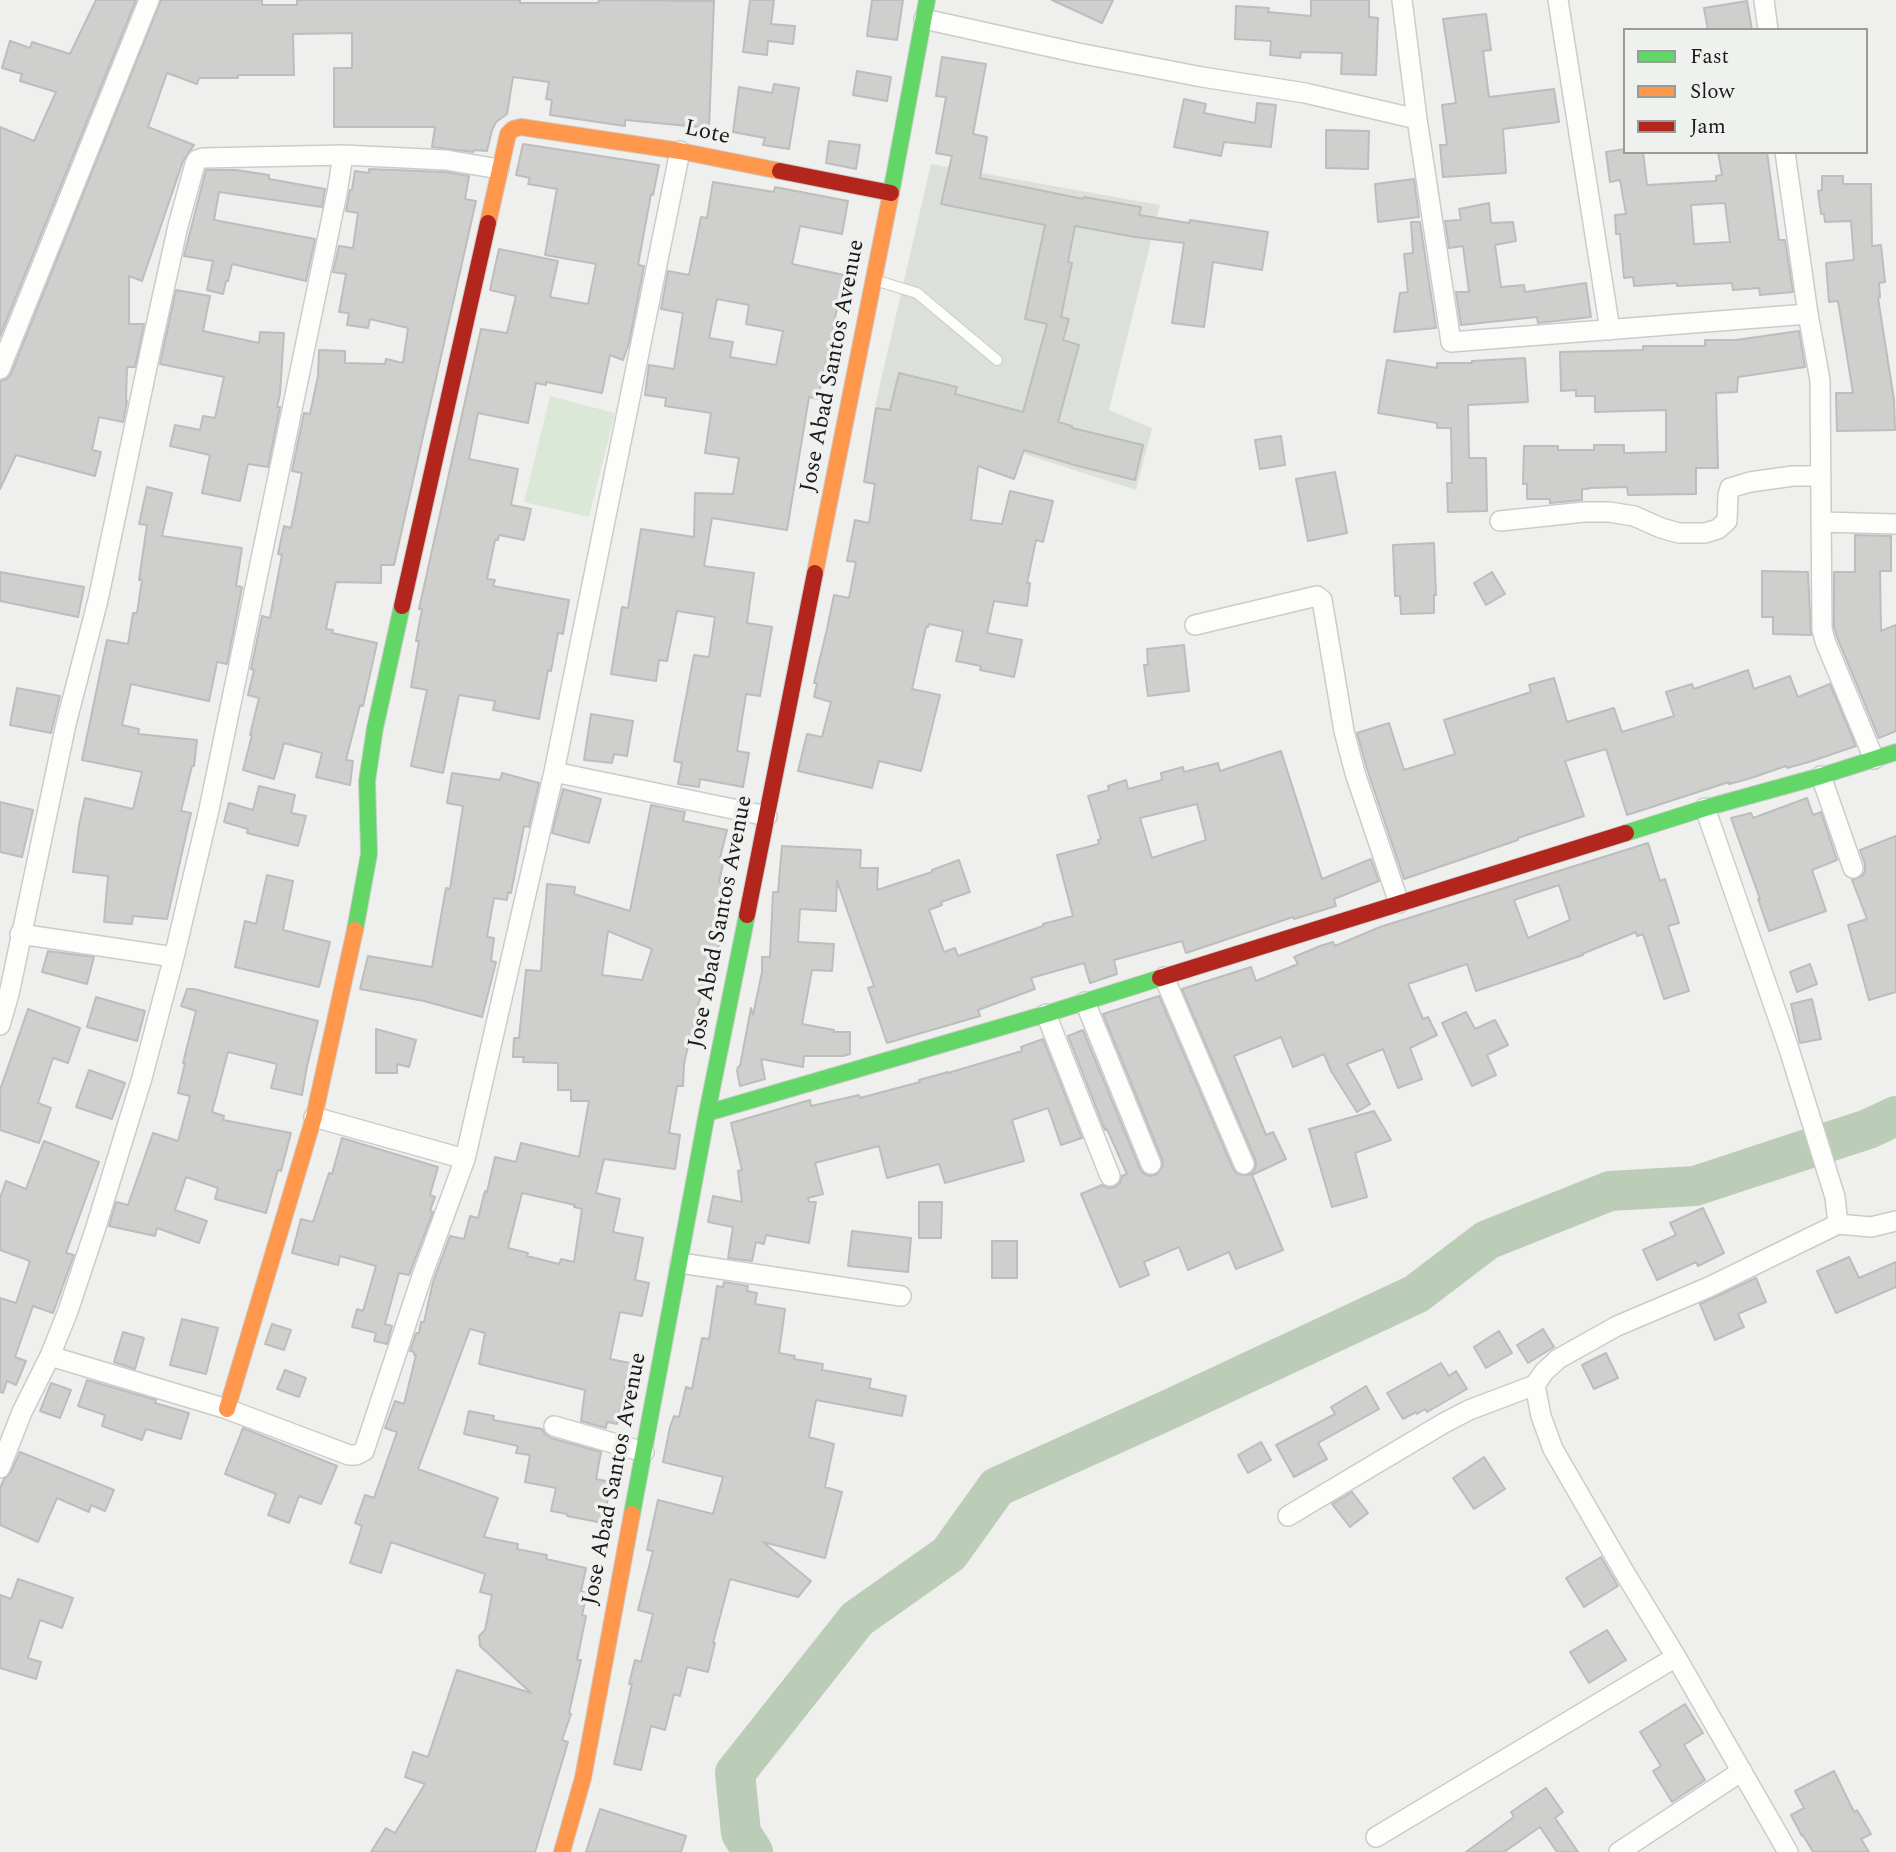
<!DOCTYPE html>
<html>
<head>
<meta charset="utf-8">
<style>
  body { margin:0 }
  #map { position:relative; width:1896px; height:1852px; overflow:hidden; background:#eff0ee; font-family:Spectral,serif }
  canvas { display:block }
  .legend { position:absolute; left:1623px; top:28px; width:245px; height:126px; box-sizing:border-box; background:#eef1ed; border:2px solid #999b98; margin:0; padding:9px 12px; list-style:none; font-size:21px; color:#191a19 }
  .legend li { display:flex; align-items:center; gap:14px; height:35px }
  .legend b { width:35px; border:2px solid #999b98 }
</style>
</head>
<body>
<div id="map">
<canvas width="1896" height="1852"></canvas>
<ul class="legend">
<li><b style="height:9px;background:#63d668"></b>Fast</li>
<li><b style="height:9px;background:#ff974d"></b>Slow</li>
<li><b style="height:9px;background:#b3261e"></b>Jam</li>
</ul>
</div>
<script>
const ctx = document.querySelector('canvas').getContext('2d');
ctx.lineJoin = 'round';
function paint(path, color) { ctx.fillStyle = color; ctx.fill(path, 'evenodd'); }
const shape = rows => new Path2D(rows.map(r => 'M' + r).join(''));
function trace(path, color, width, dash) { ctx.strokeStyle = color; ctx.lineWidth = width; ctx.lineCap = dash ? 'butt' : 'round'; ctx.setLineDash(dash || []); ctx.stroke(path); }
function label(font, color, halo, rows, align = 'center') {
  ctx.font = font + ' Spectral,serif'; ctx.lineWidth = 7; ctx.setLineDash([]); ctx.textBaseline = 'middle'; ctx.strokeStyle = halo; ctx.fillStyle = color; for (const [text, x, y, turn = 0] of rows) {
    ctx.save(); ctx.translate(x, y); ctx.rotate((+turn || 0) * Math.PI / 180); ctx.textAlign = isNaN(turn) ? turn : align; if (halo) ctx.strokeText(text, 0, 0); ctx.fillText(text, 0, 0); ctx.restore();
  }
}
paint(shape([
  [931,164,1160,205,1109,410,1152,428,1136,490,875,406]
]), '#dce0db');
paint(shape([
  [550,396,615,413,589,517,524,502]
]), '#dce8d7');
trace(shape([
  [753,1852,741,1833,735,1773,857,1619,949,1554,997,1487,1170,1409,1416,1294,1487,1240,1610,1191,1695,1186,1868,1129,1896,1116]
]), '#bbccb7', 40);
const building = shape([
  [96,0,136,0,0,336,0,127,34,141,56,92,20,81,22,74,2,68,10,41,30,48,32,42,70,54,96,0],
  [161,0,262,0,262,5,297,5,297,0,520,0,520,3,598,3,599,0,714,1,709,128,625,120,625,126,550,115,552,100,546,99,549,82,513,77,507,114,496,122,492,130,487,151,474,150,473,152,432,147,435,127,334,127,334,68,352,68,352,33,293,34,294,75,238,75,238,78,199,78,197,84,167,73,148,127,194,145,183,161,142,281,129,276,129,324,144,324,135,367,127,367,126,401,127,401,123,422,99,417,92,450,101,452,95,476,16,455,0,489,0,381,7,379,11,374,161,0],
  [750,0,774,0,771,24,795,26,793,44,768,41,767,55,743,52,750,0],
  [872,0,903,0,897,40,867,36,872,0],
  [1052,0,1113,0,1102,23,1052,0],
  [1311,0,1369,0,1369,17,1378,18,1376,75,1341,74,1342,53,1301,52,1300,58,1270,55,1271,41,1235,39,1236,6,1269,8,1268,12,1311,16,1311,0],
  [1747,1,1752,30,1708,30,1704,8,1747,1],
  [1486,14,1491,50,1483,51,1489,97,1554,89,1559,122,1503,129,1506,173,1443,177,1440,145,1447,145,1442,105,1456,103,1443,19,1486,14],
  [942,57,986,64,973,134,987,137,980,178,1083,199,1084,197,1141,207,1139,215,1189,223,1190,220,1268,232,1262,270,1213,262,1204,327,1172,323,1184,243,1135,237,1075,226,1068,262,1072,263,1061,317,1069,319,1063,340,1079,345,1058,422,1072,426,1072,428,1143,445,1135,480,1078,466,1024,450,1014,479,978,466,971,520,1002,524,1010,491,1053,501,1043,542,1036,540,1027,583,1030,583,1027,606,994,601,987,633,1022,640,1014,677,980,670,981,666,956,661,963,631,929,624,928,627,926,627,912,689,940,695,921,771,879,761,872,788,798,771,807,734,822,737,831,702,814,697,817,683,814,683,827,629,834,595,849,598,856,562,847,561,855,520,869,523,875,484,864,482,876,408,890,410,899,373,957,387,955,394,1023,412,1047,324,1025,319,1045,225,941,204,952,156,936,153,946,97,936,96,942,57],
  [857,71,891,77,887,101,853,95,857,71],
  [774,84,799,88,789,149,763,145,765,138,733,132,739,87,772,93,774,84],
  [1184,99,1206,104,1204,113,1255,123,1257,103,1276,105,1271,147,1224,142,1221,156,1174,147,1184,99],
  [1326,130,1369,131,1368,169,1326,168,1326,130],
  [829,141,860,145,856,169,826,163,829,141],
  [523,144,659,165,653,195,651,194,638,265,644,266,629,343,623,360,610,355,602,393,546,382,546,385,536,383,528,423,478,413,469,459,518,469,511,505,531,509,524,540,499,535,498,540,495,540,487,579,495,580,493,586,569,600,563,634,558,633,551,671,548,670,539,719,493,710,495,701,459,695,443,773,411,766,427,690,411,687,419,641,416,641,422,609,419,609,481,329,507,333,516,296,490,290,499,249,558,261,550,297,588,304,596,264,545,255,557,189,528,184,530,178,516,175,523,144],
  [1625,149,1625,152,1643,152,1647,185,1716,181,1716,176,1722,175,1718,152,1767,152,1779,240,1785,240,1793,292,1760,295,1759,288,1733,290,1732,283,1677,286,1677,283,1634,286,1633,277,1624,278,1620,234,1616,234,1615,215,1626,214,1620,180,1610,182,1606,152,1625,149],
  [1725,203,1730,242,1694,244,1691,205,1725,203],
  [369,169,445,172,469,176,465,199,476,201,394,565,381,565,381,583,336,582,326,629,333,630,332,633,377,643,363,706,360,705,346,760,353,761,350,785,316,777,322,753,284,743,274,779,243,770,252,735,250,735,259,698,248,695,254,670,251,669,262,616,270,618,282,555,278,554,284,526,291,528,302,473,292,471,304,413,310,414,318,376,319,350,345,351,345,363,385,364,386,359,403,363,408,328,370,319,368,328,347,325,349,313,339,312,346,274,333,272,339,246,353,248,358,213,346,211,350,190,352,190,355,171,369,173,369,169],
  [206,170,236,170,269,175,269,179,325,189,322,207,219,192,214,220,315,239,306,281,232,264,228,281,226,281,223,294,207,290,213,261,184,256,206,170],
  [1822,176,1843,176,1843,184,1871,184,1872,246,1881,245,1885,282,1879,283,1880,297,1878,298,1894,400,1895,430,1837,431,1836,393,1853,393,1838,301,1829,302,1826,263,1854,260,1851,221,1825,222,1824,214,1821,214,1818,191,1822,190,1822,176],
  [1414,179,1419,217,1378,222,1375,184,1414,179],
  [713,182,774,192,775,187,848,201,842,234,800,226,792,264,844,275,818,399,809,397,787,530,712,518,704,566,754,573,747,623,772,627,760,696,746,694,737,751,749,753,743,787,700,779,699,787,678,784,682,763,674,761,694,655,709,657,715,617,677,611,667,661,659,660,656,681,611,674,622,607,628,608,641,529,694,537,695,493,733,494,739,458,705,453,711,413,665,406,666,398,645,395,649,365,674,369,683,313,661,309,668,271,689,275,701,217,707,218,713,182],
  [717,299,749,305,746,324,783,331,776,365,730,357,733,342,709,338,717,299],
  [1489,203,1491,223,1513,222,1516,241,1495,245,1501,287,1524,285,1525,292,1586,283,1591,317,1538,323,1537,317,1461,325,1456,292,1469,292,1463,246,1449,248,1445,221,1461,220,1459,209,1489,203],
  [1411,222,1420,222,1436,328,1394,332,1400,293,1408,292,1404,254,1413,253,1411,222],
  [176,290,210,296,203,331,259,343,260,332,284,333,280,394,277,407,280,407,268,467,248,464,240,501,202,493,210,455,170,446,175,425,200,430,203,416,215,418,224,377,160,364,176,290],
  [1799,331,1805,367,1738,377,1737,392,1716,393,1718,468,1696,468,1696,494,1628,495,1627,487,1588,488,1588,489,1582,489,1582,500,1550,503,1550,499,1527,499,1527,484,1523,484,1524,446,1558,446,1558,450,1594,450,1594,445,1624,445,1624,453,1666,452,1666,410,1595,412,1595,396,1576,396,1576,390,1561,391,1560,352,1643,350,1643,346,1705,346,1705,340,1736,340,1799,331],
  [1525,358,1528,402,1468,405,1469,458,1486,458,1487,511,1448,512,1447,483,1452,483,1451,428,1437,428,1437,423,1378,413,1387,360,1437,368,1437,363,1472,363,1472,361,1525,358],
  [1281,436,1285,465,1260,469,1255,440,1281,436],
  [1335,472,1347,533,1308,541,1296,479,1335,472],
  [147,487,172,493,162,536,242,548,236,586,242,587,227,664,217,662,209,701,131,684,122,725,139,729,138,734,197,740,194,766,192,766,181,811,191,813,167,919,133,916,132,924,104,922,108,876,73,872,79,825,85,798,133,809,142,772,82,760,107,640,128,644,133,613,137,613,142,580,139,580,147,525,139,524,147,487],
  [1855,535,1891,536,1891,571,1880,571,1881,631,1896,625,1896,731,1879,738,1837,637,1834,627,1834,572,1855,572,1855,535],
  [1434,543,1436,595,1434,595,1434,613,1401,614,1400,596,1395,596,1393,545,1434,543],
  [1762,571,1808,572,1811,635,1773,634,1773,617,1762,617,1762,571],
  [0,572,84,587,78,617,0,601,0,572],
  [1492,572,1505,594,1486,605,1474,583,1492,572],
  [1184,645,1189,691,1148,696,1144,665,1148,665,1147,649,1184,645],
  [1748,670,1754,689,1790,676,1798,697,1830,684,1856,746,1809,762,1787,768,1786,766,1748,779,1729,784,1729,782,1627,815,1606,749,1565,761,1584,816,1518,838,1518,840,1404,879,1367,769,1357,733,1389,723,1404,770,1455,754,1444,720,1531,692,1529,685,1554,678,1567,722,1614,708,1622,732,1674,716,1666,692,1692,684,1694,689,1748,670],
  [17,688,60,696,51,733,10,725,17,688],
  [591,714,633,721,627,756,614,754,612,763,584,760,591,714],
  [1281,751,1322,879,1371,859,1379,881,1334,899,1336,906,1294,919,1293,917,1186,953,1182,941,1114,960,1117,974,1090,983,1084,963,1031,978,1035,989,978,1010,980,1016,887,1043,868,988,874,986,837,881,836,911,800,909,798,942,834,944,832,971,812,970,802,1024,834,1030,834,1032,850,1032,850,1054,843,1056,804,1056,803,1067,761,1059,765,1079,740,1086,737,1071,738,1067,740,1066,751,1008,753,1015,762,972,762,957,770,957,773,892,778,892,782,846,861,850,860,868,878,868,877,890,932,872,932,870,959,860,970,892,941,902,942,905,929,910,944,952,955,948,958,956,1043,926,1043,924,1073,916,1057,855,1099,844,1098,840,1101,839,1088,796,1109,790,1108,786,1126,780,1128,789,1162,780,1161,773,1183,767,1184,772,1218,763,1220,771,1281,751],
  [1197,804,1206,840,1152,858,1140,818,1197,804],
  [452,773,500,780,502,773,539,783,529,827,524,826,511,893,508,892,507,900,494,898,487,937,494,938,491,961,496,962,482,1017,424,1001,360,989,368,956,432,967,446,888,450,889,463,806,447,803,452,773],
  [259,786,295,795,291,813,306,816,298,846,247,833,248,829,224,822,229,803,253,810,259,786],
  [563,789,601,799,589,843,552,833,563,789],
  [1807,798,1813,815,1821,812,1837,860,1812,870,1826,911,1769,931,1758,899,1760,899,1731,818,1751,813,1753,818,1807,798],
  [0,802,33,810,22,857,0,852,0,802],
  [651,805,685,812,683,821,727,830,720,858,724,859,719,882,731,885,717,955,712,970,710,969,698,1005,707,1008,702,1031,699,1040,690,1037,684,1064,683,1086,677,1086,669,1133,680,1135,675,1169,604,1159,596,1193,620,1199,613,1232,643,1238,635,1280,649,1283,642,1316,620,1312,610,1359,630,1363,617,1424,607,1422,606,1428,581,1421,585,1390,479,1364,485,1333,470,1329,418,1469,498,1498,484,1537,518,1544,517,1549,547,1555,546,1559,586,1568,581,1591,587,1593,582,1615,586,1616,577,1660,581,1660,569,1713,571,1714,562,1740,568,1742,535,1852,371,1852,386,1828,395,1833,425,1784,405,1777,413,1752,428,1757,457,1670,531,1693,480,1646,479,1636,485,1630,492,1595,480,1592,485,1574,391,1542,381,1573,350,1563,362,1526,355,1523,365,1495,374,1498,397,1432,385,1428,395,1401,404,1404,416,1355,414,1355,414,1352,410,1351,416,1333,419,1333,421,1322,424,1322,433,1282,450,1236,464,1239,470,1216,478,1218,485,1191,487,1192,495,1157,516,1162,521,1143,579,1157,589,1101,571,1101,571,1090,558,1090,558,1063,523,1062,524,1057,513,1057,514,1038,519,1038,526,970,541,971,547,884,575,887,574,894,630,911,651,805],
  [608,931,652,949,642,980,602,975,608,931],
  [522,1193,575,1205,574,1207,582,1209,574,1262,561,1259,559,1264,527,1256,528,1253,508,1248,522,1193],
  [1896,836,1896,992,1869,1000,1848,925,1867,919,1852,880,1862,876,1865,871,1865,864,1860,850,1896,836],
  [1648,843,1660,881,1665,879,1679,923,1668,926,1689,991,1664,999,1643,934,1637,936,1636,932,1582,954,1583,955,1476,991,1467,964,1408,984,1423,1019,1428,1017,1437,1035,1410,1048,1422,1079,1398,1088,1383,1049,1347,1064,1370,1104,1357,1112,1331,1071,1324,1054,1293,1067,1281,1037,1234,1056,1266,1135,1273,1132,1286,1159,1252,1175,1283,1250,1236,1269,1229,1252,1188,1270,1179,1247,1144,1262,1149,1275,1120,1287,1081,1194,1102,1185,1108,1188,1115,1187,1120,1183,1122,1176,1127,1174,1107,1129,1105,1130,1068,1036,1083,1030,1140,1169,1143,1173,1149,1176,1156,1175,1163,1166,1162,1159,1103,1014,1159,996,1233,1169,1237,1174,1248,1175,1254,1171,1256,1165,1255,1159,1182,989,1251,967,1256,981,1298,964,1294,957,1320,946,1333,942,1335,946,1380,927,1648,843],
  [1559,885,1570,920,1528,938,1514,900,1559,885],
  [267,875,293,881,283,930,330,942,319,987,235,967,245,921,256,924,267,875],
  [48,951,94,957,87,984,42,972,48,951],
  [1810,964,1817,984,1797,992,1790,972,1810,964],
  [187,989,194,989,318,1021,307,1066,302,1095,271,1088,277,1064,228,1052,212,1112,224,1116,223,1120,291,1133,281,1171,278,1170,266,1213,215,1199,218,1188,186,1177,175,1210,207,1221,199,1243,157,1228,155,1236,109,1226,116,1202,128,1205,153,1133,178,1141,190,1096,178,1093,185,1063,183,1063,196,1011,181,1006,187,989],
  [96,997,145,1011,137,1041,87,1027,96,997],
  [1812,999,1821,1039,1800,1043,1791,1004,1812,999],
  [28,1009,80,1028,68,1063,53,1058,38,1103,51,1108,39,1143,0,1130,0,1090,28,1009],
  [1466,1012,1475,1029,1495,1020,1508,1045,1487,1055,1496,1075,1472,1086,1442,1023,1466,1012],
  [376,1029,416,1040,409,1067,397,1064,397,1073,376,1073,376,1029],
  [1043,1039,1082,1138,1061,1145,1048,1108,1012,1120,1024,1161,945,1183,939,1164,887,1178,879,1146,815,1163,823,1194,808,1198,809,1202,816,1202,809,1243,766,1235,764,1244,756,1242,752,1261,728,1258,733,1227,708,1222,713,1196,742,1202,738,1171,742,1170,731,1123,810,1100,811,1106,859,1095,860,1098,920,1082,919,1080,948,1072,948,1073,1022,1051,1021,1047,1043,1039],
  [89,1070,125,1083,112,1119,76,1107,89,1070],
  [1374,1111,1391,1140,1355,1153,1367,1197,1332,1207,1309,1129,1374,1111],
  [342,1138,438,1167,430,1195,435,1197,430,1211,433,1212,409,1275,399,1273,385,1324,392,1326,387,1344,374,1341,376,1333,352,1327,357,1309,363,1311,376,1266,340,1256,338,1265,292,1253,301,1219,313,1222,329,1173,332,1174,342,1138],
  [44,1141,99,1162,66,1253,74,1255,53,1313,33,1306,15,1357,26,1361,16,1385,7,1381,3,1393,0,1392,0,1298,16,1303,30,1261,0,1250,0,1198,6,1181,26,1189,44,1141],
  [919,1202,942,1202,941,1238,919,1238,919,1202],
  [1703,1208,1724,1253,1698,1266,1696,1262,1657,1280,1643,1250,1676,1235,1670,1223,1703,1208],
  [852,1231,911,1238,908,1272,848,1266,852,1231],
  [992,1241,1017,1241,1017,1278,992,1278,992,1241],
  [1849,1257,1859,1278,1896,1262,1896,1287,1836,1313,1817,1271,1849,1257],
  [1756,1278,1766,1302,1738,1314,1744,1327,1715,1340,1700,1304,1756,1278],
  [724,1282,748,1286,747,1291,757,1293,755,1304,785,1309,779,1353,795,1356,794,1359,823,1364,822,1370,871,1379,869,1388,906,1396,902,1416,816,1400,809,1437,834,1444,825,1487,842,1492,825,1558,763,1542,811,1581,798,1597,730,1579,713,1643,715,1643,708,1672,687,1667,680,1696,674,1694,665,1730,651,1726,641,1770,614,1764,632,1684,629,1684,635,1660,641,1662,653,1614,638,1610,653,1551,647,1550,658,1500,713,1514,723,1477,663,1462,670,1427,674,1416,679,1417,686,1387,692,1389,702,1338,709,1339,717,1286,723,1287,724,1282],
  [182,1319,218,1328,206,1374,170,1365,182,1319],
  [272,1324,291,1330,284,1350,265,1344,272,1324],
  [1543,1329,1554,1347,1528,1363,1517,1345,1543,1329],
  [1499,1331,1512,1353,1486,1368,1474,1347,1499,1331],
  [123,1332,144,1338,135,1369,114,1362,123,1332],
  [1606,1353,1618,1378,1594,1389,1582,1365,1606,1353],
  [1441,1363,1449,1376,1456,1371,1467,1389,1427,1412,1425,1409,1417,1414,1416,1412,1403,1419,1387,1393,1441,1363],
  [285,1370,306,1378,299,1397,277,1389,285,1370],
  [87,1380,156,1400,155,1403,189,1413,181,1439,146,1429,142,1440,102,1426,105,1415,78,1406,87,1380],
  [51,1383,71,1390,60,1418,40,1411,51,1383],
  [1366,1386,1379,1409,1318,1443,1327,1459,1294,1477,1276,1445,1335,1414,1331,1407,1366,1386],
  [469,1411,494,1416,493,1420,542,1429,545,1434,551,1438,601,1452,596,1479,611,1482,603,1523,567,1516,567,1514,551,1511,556,1488,525,1482,530,1455,516,1453,518,1446,464,1434,469,1411],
  [243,1428,337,1466,321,1504,299,1496,289,1523,268,1515,276,1494,225,1474,243,1428],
  [1261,1442,1271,1460,1248,1473,1238,1455,1261,1442],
  [20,1452,114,1490,105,1511,91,1505,89,1512,57,1498,38,1542,0,1525,0,1488,4,1479,11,1472,20,1452],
  [1484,1457,1505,1489,1474,1509,1453,1478,1484,1457],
  [1352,1492,1368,1513,1350,1527,1332,1504,1352,1492],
  [1601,1557,1618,1586,1584,1607,1566,1578,1601,1557],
  [18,1579,73,1598,62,1628,40,1620,28,1658,41,1662,36,1679,0,1668,0,1595,11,1599,18,1579],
  [1607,1630,1626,1660,1589,1683,1570,1652,1607,1630],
  [1685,1704,1703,1733,1684,1745,1705,1780,1672,1802,1653,1771,1661,1766,1640,1732,1685,1704],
  [1834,1771,1854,1812,1857,1810,1871,1834,1861,1839,1869,1852,1813,1852,1803,1835,1802,1836,1791,1815,1804,1808,1795,1791,1834,1771],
  [1546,1788,1563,1812,1555,1818,1578,1852,1557,1852,1540,1827,1504,1852,1466,1852,1514,1817,1511,1812,1546,1788],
  [600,1809,686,1836,681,1852,586,1852,600,1809]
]);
paint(building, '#cfd0ce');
trace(building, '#bcbdbc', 2);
const lane = shape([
  [881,282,917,293,997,360]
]);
const street = shape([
  [1402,0,1417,119,1451,342,1808,314],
  [1558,0,1610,330],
  [1764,0,1768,30],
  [924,19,1078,53,1202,77,1305,93,1417,119],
  [1785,152,1808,314,1820,380,1822,629,1825,641,1874,759],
  [0,369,149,0],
  [1500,521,1584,512,1609,512,1634,516,1661,528,1679,533,1705,533,1718,529,1727,521,1728,495,1730,488,1750,482,1793,476,1821,476],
  [1822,522,1896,524],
  [1195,625,1317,596,1322,600,1344,731,1355,773,1399,903],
  [554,772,767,816],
  [1821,776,1853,868],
  [1705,808,1788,1046,1835,1197,1838,1224],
  [20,934,174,957],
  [1164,977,1244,1164],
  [1085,1002,1151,1164],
  [1046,1014,1110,1176],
  [0,1025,9,994,66,724,98,600,151,348,178,226,195,164,197,160,203,158,343,155,446,160,499,169],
  [314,1117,465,1159],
  [680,1263,901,1296],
  [50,1356,227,1409,349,1455,356,1455,364,1451,422,1276,465,1159,554,772,680,151],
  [1535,1385,1541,1416,1553,1449,1623,1570,1676,1657,1788,1852],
  [554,1426,644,1452],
  [0,1468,22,1412,50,1356,68,1311,96,1227,142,1078,174,957,208,814,337,193,343,155],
  [1288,1516,1444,1423,1469,1410,1535,1385,1544,1372,1558,1359,1617,1326,1709,1287,1838,1224,1871,1227,1896,1221],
  [1376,1837,1676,1657],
  [1619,1852,1742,1771]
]);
const fast = shape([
  [891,193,927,0],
  [1626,833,1705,808,1821,776,1896,752],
  [355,930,369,854,367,781,375,728,402,606],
  [707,1113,1046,1014,1160,978],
  [632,1514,707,1113,747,915]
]);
const slow = shape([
  [488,223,508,134,513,129,521,127,680,151,780,171],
  [815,573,891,193],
  [227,1409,314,1117,355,930],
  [562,1852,583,1778,632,1514]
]);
const jam = shape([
  [780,171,891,193],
  [402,606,488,223],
  [747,915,815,573],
  [1160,978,1626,833]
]);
trace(lane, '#cbccca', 12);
trace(street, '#cbccca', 22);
trace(fast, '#cbccca', 18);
trace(slow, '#cbccca', 18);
trace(jam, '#cbccca', 18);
trace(lane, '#fdfdfc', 10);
trace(street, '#fdfdfc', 19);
trace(fast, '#63d668', 16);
trace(slow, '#ff974d', 16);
trace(jam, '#b3261e', 16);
label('23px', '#191a19', '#eef1ed', [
  ["Lote",707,134,12],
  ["Jose Abad Santos Avenue",834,366,-79],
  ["Jose Abad Santos Avenue",722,922,-79],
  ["Jose Abad Santos Avenue",616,1479,-79]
]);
</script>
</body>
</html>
